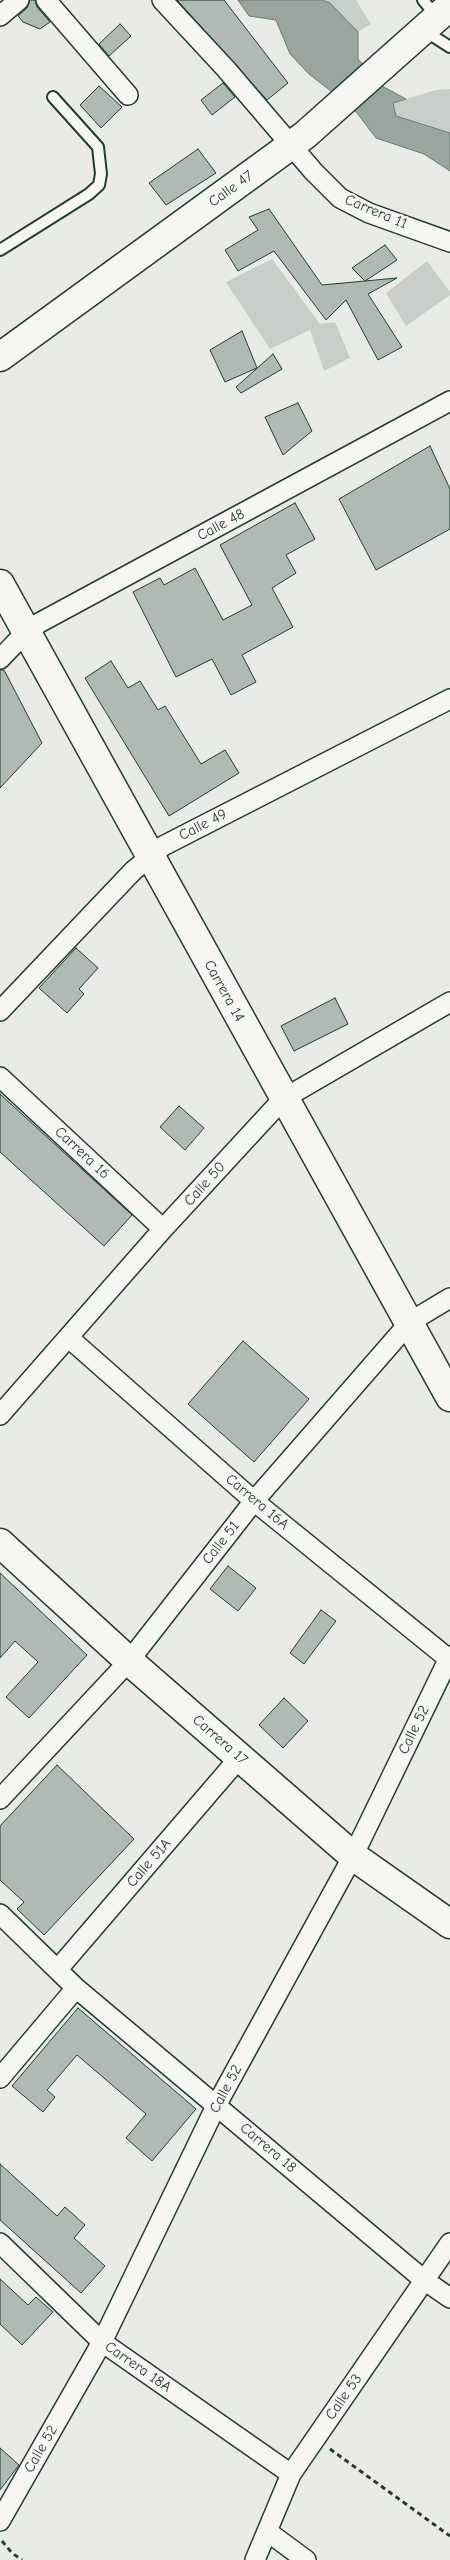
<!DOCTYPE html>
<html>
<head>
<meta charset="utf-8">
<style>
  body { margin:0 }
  canvas { display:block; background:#e9ebe7 }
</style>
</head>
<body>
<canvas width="450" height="2560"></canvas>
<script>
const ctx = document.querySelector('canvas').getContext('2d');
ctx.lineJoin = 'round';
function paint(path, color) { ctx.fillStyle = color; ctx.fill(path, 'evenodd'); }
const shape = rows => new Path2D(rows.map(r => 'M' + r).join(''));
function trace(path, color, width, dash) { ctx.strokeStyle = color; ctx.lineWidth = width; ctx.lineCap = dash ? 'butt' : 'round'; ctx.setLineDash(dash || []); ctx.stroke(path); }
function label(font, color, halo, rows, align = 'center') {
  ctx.font = font + ' "Comic Neue",sans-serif'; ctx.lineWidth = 5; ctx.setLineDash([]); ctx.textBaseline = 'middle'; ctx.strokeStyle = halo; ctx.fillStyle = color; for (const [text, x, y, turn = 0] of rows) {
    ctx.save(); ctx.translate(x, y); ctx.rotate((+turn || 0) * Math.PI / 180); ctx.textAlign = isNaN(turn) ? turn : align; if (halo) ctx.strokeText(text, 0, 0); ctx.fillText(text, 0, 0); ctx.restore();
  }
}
paint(shape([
  [322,0,356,0,371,24,358,32,330,3],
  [450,89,450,133,396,116,393,103,436,90],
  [272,259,320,324,335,322,350,358,324,371,310,330,270,349,226,282],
  [427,261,450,292,450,295,406,326,386,293]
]), '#c7cec9');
const water = shape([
  [238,0,322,0,330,3,358,32,358,59,382,86,406,99,393,103,396,116,450,133,450,171,424,154,376,138,354,109,309,74,290,54,276,20,249,16,238,0]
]);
paint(water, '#99a6a0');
trace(water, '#687c75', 1);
const building = shape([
  [30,0,35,0,37,7,50,22,40,29,23,22,18,16,27,8,30,0],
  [177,0,224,0,288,83,267,100,177,0],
  [120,24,131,36,109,56,99,44,120,24],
  [223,83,235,97,212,115,201,100,223,83],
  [99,86,122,107,101,128,80,105,99,86],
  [198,149,216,173,166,205,149,183,198,149],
  [269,209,322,285,397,278,368,294,402,347,378,360,346,300,326,320,274,251,238,271,225,250,258,230,249,217,269,209],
  [385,245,397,260,365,281,352,268,385,245],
  [242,331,257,368,225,382,210,350,242,331],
  [273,354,282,369,241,393,236,387,273,354],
  [298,403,312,431,283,455,265,417,298,403],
  [430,446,450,489,450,529,376,570,339,499,430,446],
  [295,503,315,539,286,555,296,573,272,588,293,627,242,655,256,682,231,695,212,659,176,677,133,592,160,578,164,585,195,568,223,620,252,605,220,545,295,503],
  [111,661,128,688,140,681,158,710,165,706,201,764,225,750,239,773,169,816,85,678,111,661],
  [0,670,4,670,42,743,0,788,0,670],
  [76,948,98,968,79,989,84,994,67,1013,39,988,76,948],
  [335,998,348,1024,294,1051,281,1026,335,998],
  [0,1094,132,1215,104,1246,0,1152,0,1094],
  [179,1106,204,1128,185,1150,160,1127,179,1106],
  [243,1341,309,1399,254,1462,188,1404,243,1341],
  [228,1566,256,1588,238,1611,210,1589,228,1566],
  [0,1573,87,1655,29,1718,6,1697,38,1662,15,1641,0,1658,0,1573],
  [321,1610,336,1621,304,1664,290,1653,321,1610],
  [284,1698,308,1721,283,1748,259,1725,284,1698],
  [57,1765,134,1839,44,1935,17,1909,24,1902,0,1880,0,1826,57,1765],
  [78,2008,196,2109,152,2161,126,2138,146,2114,77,2055,47,2090,55,2097,43,2112,12,2086,78,2008],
  [0,2164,57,2216,65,2207,85,2225,74,2238,105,2266,81,2293,0,2220,0,2164],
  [0,2279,28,2305,36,2297,53,2312,22,2345,0,2324,0,2279],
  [0,2448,19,2465,0,2490,0,2448]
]);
paint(building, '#b0bab5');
trace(building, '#1f3d34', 1);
const lane = shape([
  [423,0,437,17],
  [425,31,450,47],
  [0,250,89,194,99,185,101,174,98,147,53,97]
]);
const street = shape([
  [46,0,128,95],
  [162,0,226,69,313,171,340,198,369,213,450,242],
  [0,16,19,0],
  [0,659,27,631,39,623,450,401],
  [0,1011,133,871,163,846,450,699],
  [0,1077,163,1229],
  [69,1338,254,1501,450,1660],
  [0,1415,163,1229,283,1099,450,1002],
  [0,1799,129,1661,254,1501,410,1322,450,1298],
  [0,1914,76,1988,424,2280,450,2298],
  [58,1969,240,1757],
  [0,2078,76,1988],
  [0,2243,102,2342,291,2474],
  [0,2521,102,2342,217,2104,353,1856,450,1656],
  [268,2532,306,2560],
  [255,2560,291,2474,450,2243]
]);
const secondary = shape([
  [0,357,305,135,450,6],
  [0,584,450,1397],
  [0,1543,129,1661,353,1856,450,1924]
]);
trace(lane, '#1f3d34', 14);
trace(street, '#1f3d34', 22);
trace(secondary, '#1f3d34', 31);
trace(shape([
  [330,2449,450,2536],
  [2,2541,12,2553,22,2560]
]), '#1f3d34', 3, [5, 4]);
trace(lane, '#f6f6f2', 10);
trace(street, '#f6f6f2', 19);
trace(secondary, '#f6f6f2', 28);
label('15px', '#1f3d34', '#f6f6f2', [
  ["Calle 47",231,189,-36],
  ["Carrera 11",376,212,23],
  ["Calle 48",221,525,-28],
  ["Calle 49",203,825,-27],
  ["Carrera 14",224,991,61],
  ["Carrera 16",82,1153,43],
  ["Calle 50",205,1184,-48],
  ["Carrera 16A",257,1502,40],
  ["Calle 51",221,1543,-52],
  ["Calle 52",414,1730,-64],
  ["Carrera 17",220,1740,41],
  ["Calle 51A",149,1863,-49],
  ["Calle 52",226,2089,-62],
  ["Carrera 18",268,2148,40],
  ["Carrera 18A",138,2367,35],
  ["Calle 53",344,2397,-55],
  ["Calle 52",41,2449,-60]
]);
</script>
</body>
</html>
